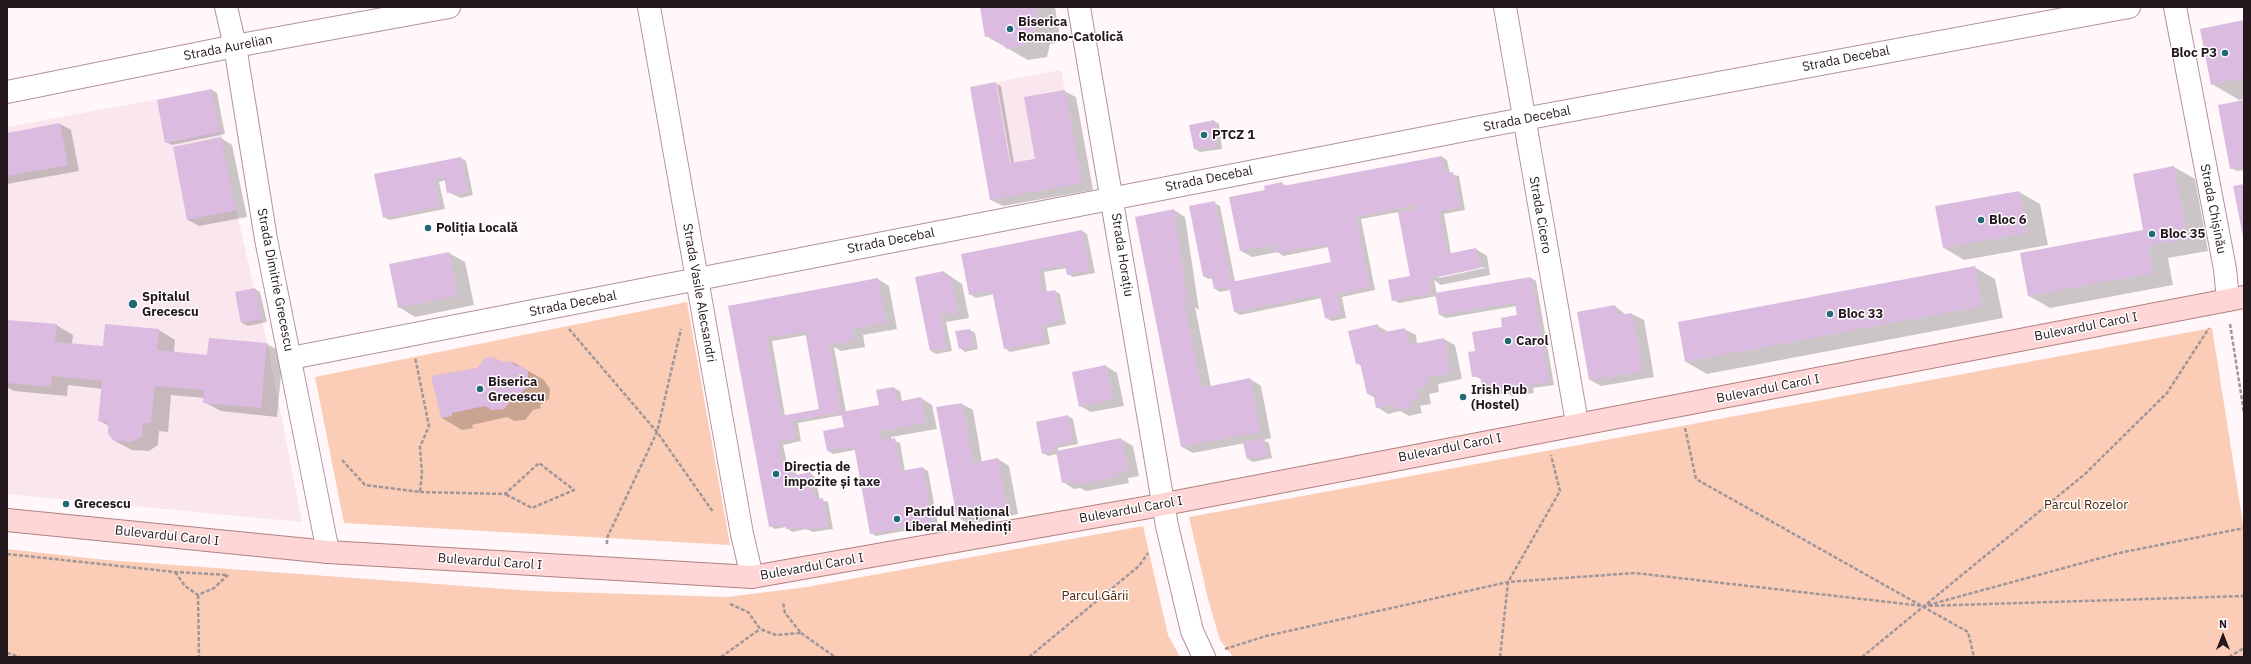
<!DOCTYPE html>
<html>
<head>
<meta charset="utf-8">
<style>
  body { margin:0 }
  #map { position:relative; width:2251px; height:664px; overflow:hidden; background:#fff7fa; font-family:"IBM Plex Sans",sans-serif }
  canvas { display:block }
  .frame { position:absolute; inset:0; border:8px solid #24171d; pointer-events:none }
  .north { position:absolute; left:2203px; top:616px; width:40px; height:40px; -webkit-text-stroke:3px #fff; paint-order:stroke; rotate:0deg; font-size:11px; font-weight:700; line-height:16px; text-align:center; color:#24171d }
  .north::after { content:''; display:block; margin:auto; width:14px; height:18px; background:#24171d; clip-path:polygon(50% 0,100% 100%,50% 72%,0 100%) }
</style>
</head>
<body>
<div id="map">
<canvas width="2251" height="664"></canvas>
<div class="frame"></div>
<div class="north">N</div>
</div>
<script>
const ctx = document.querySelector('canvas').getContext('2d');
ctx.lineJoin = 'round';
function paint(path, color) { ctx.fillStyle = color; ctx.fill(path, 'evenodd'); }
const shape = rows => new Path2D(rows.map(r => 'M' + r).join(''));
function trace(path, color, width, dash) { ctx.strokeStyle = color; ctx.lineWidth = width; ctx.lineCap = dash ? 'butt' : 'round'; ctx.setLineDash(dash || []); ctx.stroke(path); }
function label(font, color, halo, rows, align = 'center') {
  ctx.font = font + ' "IBM Plex Sans",sans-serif'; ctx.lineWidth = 3; ctx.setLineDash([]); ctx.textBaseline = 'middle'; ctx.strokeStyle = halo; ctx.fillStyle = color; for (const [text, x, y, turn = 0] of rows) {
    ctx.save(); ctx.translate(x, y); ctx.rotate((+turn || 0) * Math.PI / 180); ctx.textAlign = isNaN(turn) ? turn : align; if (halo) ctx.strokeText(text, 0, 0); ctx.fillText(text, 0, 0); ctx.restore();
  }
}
paint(shape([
  [1061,70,1082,183,990,200,970,87],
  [212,89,236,210,267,343,302,522,7,494,7,127]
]), '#f9e6ee');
paint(shape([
  [687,302,730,545,344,523,315,377],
  [2212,328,2244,530,2244,657,1233,657,1220,640,1208,599,1189,517],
  [1143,526,1168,635,1180,657,7,657,7,549,106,560,533,591,727,597,807,587]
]), '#fbcdb6');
paint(shape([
  [981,7,1055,7,1060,37,1055,38,1056,43,1050,44,1047,57,1028,60,986,36],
  [2244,21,2244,99,2239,100,2212,84],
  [997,84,1001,86,1014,163,1036,159,1064,91,1076,97,1093,190,1003,206,991,200,1009,164,1011,164],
  [212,90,217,93,225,134,172,145,166,142],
  [2244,101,2244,170,2237,171,2231,168],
  [1214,121,1219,124,1222,149,1200,152,1195,149],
  [60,124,71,130,79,171,7,184,7,135],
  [221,138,232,145,247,217,199,226,188,220],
  [1442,157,1447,160,1450,174,1459,176,1465,210,1444,214,1451,254,1476,249,1487,256,1490,275,1441,285,1434,280,1437,294,1531,278,1536,281,1554,385,1533,388,1534,393,1512,396,1507,393,1490,396,1484,393,1482,379,1473,376,1476,352,1518,316,1516,306,1446,318,1440,315,1437,296,1399,303,1393,300,1411,277,1399,212,1361,219,1375,290,1342,297,1346,318,1332,321,1326,318,1322,298,1240,315,1235,312,1231,290,1220,292,1215,289,1213,278,1209,279,1203,276,1214,203,1220,206,1235,282,1332,263,1329,247,1283,256,1278,252,1252,257,1241,251,1266,190,1282,183,1288,187],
  [1484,267,1485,268,1439,278,1439,276],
  [461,158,466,161,473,195,461,198,454,195,448,192,446,180,439,182,445,209,389,220,384,217],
  [2174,167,2195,179,2208,251,2168,258,2173,285,2050,308,2029,296,2144,230,2134,174],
  [2019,192,2040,204,2048,245,1964,260,1944,248,1936,207],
  [1174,210,1185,217,1199,310,1195,307,1211,387,1250,379,1261,386,1271,438,1263,440,1269,443,1272,458,1253,462,1248,459,1245,443,1193,453,1182,447],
  [1082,231,1087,234,1095,273,1073,277,1068,274,1067,268,1044,272,1047,292,1055,291,1060,294,1066,324,1047,328,1050,344,1010,352,1005,348,994,294,976,298,970,294],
  [449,253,465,262,474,305,415,317,399,307],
  [1974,267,1995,279,2003,318,1707,374,1686,362,1679,323],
  [944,272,962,284,969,318,946,322,952,351,936,354,931,351],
  [878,279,889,286,897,329,863,335,865,347,841,351,834,347,846,412,881,406,894,388,900,391,902,402,921,398,932,405,937,429,891,437,892,440,900,443,905,471,923,468,928,471,938,525,876,536,871,533,855,450,833,454,828,451,845,428,843,415,798,423,801,441,783,445,787,463,795,466,797,476,810,473,815,477,820,500,828,502,833,529,813,532,807,529,792,532,786,527,775,529,770,526,729,306],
  [807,335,821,409,785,416,772,341],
  [255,289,260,292,267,322,248,326,242,323],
  [1615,306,1626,315,1632,314,1644,320,1654,377,1601,386,1590,380],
  [7,321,56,325,73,335,72,344,104,347,106,326,159,330,175,340,174,352,208,356,267,344,283,353,277,417,221,411,204,402,205,398,171,395,168,432,159,431,158,445,149,451,132,450,115,441,109,426,100,421,103,389,68,385,67,396,14,391,7,387],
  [1378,326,1389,332,1404,329,1416,335,1417,344,1444,339,1455,345,1462,379,1438,384,1439,392,1429,394,1431,404,1420,406,1422,413,1409,416,1400,411,1388,414,1377,407,1375,398,1368,394,1362,366,1356,363],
  [970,330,975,333,978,349,965,352,960,348],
  [513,362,544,380,550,389,549,399,540,405,541,408,533,410,525,420,514,421,507,417,472,425,473,428,462,430,442,418,504,364],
  [1106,366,1117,373,1124,406,1091,412,1080,406],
  [962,404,973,410,982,462,998,459,1009,466,1018,514,969,524,957,517],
  [1068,416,1073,419,1078,444,1058,448,1058,452,1121,439,1133,446,1139,476,1128,478,1129,483,1086,491,1080,488,1074,489,1063,482,1057,454,1048,456,1043,453]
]), '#0003');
paint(shape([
  [980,7,1037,7,1040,26,1035,27,1036,31,1030,33,1026,45,1007,49,997,39,992,40,991,36,985,37],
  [2244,20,2244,78,2211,85,2200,29],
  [996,82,1010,163,1035,159,1024,97,1065,90,1082,183,990,200,970,87],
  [212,89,220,132,165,143,157,100],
  [2244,100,2244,166,2230,169,2218,105],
  [1214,120,1217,146,1194,149,1189,125],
  [60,123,68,165,7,176,7,133],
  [221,137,236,210,187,220,173,147],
  [1442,156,1445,173,1453,172,1460,207,1439,211,1447,254,1476,248,1480,268,1429,279,1432,293,1392,301,1388,280,1410,276,1398,212,1416,209,1416,205,1356,217,1370,287,1337,294,1341,315,1325,318,1320,295,1234,312,1229,286,1214,289,1211,275,1203,276,1189,206,1215,201,1231,282,1331,262,1327,244,1277,253,1275,244,1240,251,1229,197,1265,190,1264,186,1282,182,1283,186],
  [461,157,468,192,455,195,454,192,447,193,444,177,434,179,440,206,383,218,374,174],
  [2174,166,2188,239,2148,246,2153,273,2028,296,2020,253,2143,230,2133,174],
  [2244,184,2244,236,2243,236,2233,186],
  [2019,191,2027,233,1943,248,1935,206],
  [1174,209,1188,305,1183,295,1201,388,1250,378,1260,432,1181,447,1135,217],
  [1082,230,1090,270,1067,275,1065,265,1039,270,1043,292,1055,290,1061,321,1042,325,1045,341,1004,349,992,291,969,295,961,254],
  [449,252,458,296,398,308,389,264],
  [1975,266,1982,306,1685,362,1678,322],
  [944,271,945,277,951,276,958,312,940,315,947,348,930,351,915,277],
  [1531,277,1549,382,1528,385,1529,390,1506,394,1505,390,1483,394,1480,376,1472,377,1468,352,1475,351,1472,332,1502,327,1501,318,1517,315,1515,303,1439,315,1435,293],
  [878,278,886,322,852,329,854,341,829,345,841,412,793,421,796,438,778,442,782,463,790,462,792,476,810,472,815,499,823,498,828,526,806,530,806,526,786,529,785,524,769,527,728,306],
  [805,331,819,409,781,416,767,338],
  [255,288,262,319,241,323,235,292],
  [1615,305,1617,315,1632,313,1643,371,1589,380,1577,312],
  [7,320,57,324,55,342,103,346,105,324,159,329,157,350,207,355,209,338,267,343,261,408,203,403,204,390,155,386,151,423,143,423,142,436,132,442,114,441,108,434,108,422,98,421,102,381,52,376,51,387,7,383],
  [1378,324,1380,333,1405,328,1408,345,1444,338,1451,373,1427,378,1428,386,1418,388,1420,398,1409,400,1411,407,1396,410,1395,404,1376,408,1373,393,1367,394,1360,363,1356,364,1348,331],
  [970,329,973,347,959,349,955,331],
  [492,357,504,362,513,361,514,365,523,367,528,371,528,387,520,393,521,397,512,399,504,409,492,410,485,406,452,413,452,416,441,418,431,376,477,368,485,358],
  [1106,365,1113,400,1079,407,1072,372],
  [894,387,897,402,921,397,926,423,880,431,882,441,895,438,901,471,923,467,933,522,870,534,854,446,827,451,823,431,844,427,841,412,879,405,876,390],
  [962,403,973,463,998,458,1007,508,957,518,936,407],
  [1068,415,1073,441,1053,445,1054,451,1042,454,1036,422],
  [1121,438,1128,470,1117,472,1118,477,1074,485,1073,481,1062,483,1056,451],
  [1264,439,1267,456,1247,459,1243,443]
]), '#dcbbe0');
const minor = shape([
  [226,7,235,46,266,239,328,552],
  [649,7,742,534,752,577],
  [1079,7,1167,526,1192,631,1204,657],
  [1505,7,1577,423],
  [2175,7,2225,269,2228,300],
  [7,92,235,46,449,7],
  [291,358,1486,126,2129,7]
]);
const major = shape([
  [7,520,328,552,752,577,1144,508,2244,297]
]);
trace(minor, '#b591a1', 24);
trace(major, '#b18182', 24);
trace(shape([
  [2230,324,2244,413],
  [569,329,657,432,713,512],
  [1685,428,1696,479,1968,632,1974,657],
  [342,460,365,485,420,492,422,473,420,447,429,426,415,357],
  [420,492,505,494,539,463,574,490,532,508,505,494],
  [607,544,607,538,657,432,681,329],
  [7,554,175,572,228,575],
  [175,572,185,586,198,595,214,588,228,575],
  [198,595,199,657],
  [730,604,748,612,760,629,776,635,801,633,785,613,783,602],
  [1928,605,2119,553,2244,528],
  [801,633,835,657],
  [1225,649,1266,636,1508,582,1635,573,1923,606,2244,596],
  [7,653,20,657],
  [721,657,760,629],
  [1029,657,1139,566,1148,553],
  [1500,657,1508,582,1560,491,1551,455],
  [1862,657,2085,474,2167,393,2209,328],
  [2229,657,2244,648]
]), '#a0969a', 2.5, [4, 2]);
trace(minor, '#fff', 22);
trace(major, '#fed6d5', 22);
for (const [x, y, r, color] of [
  [1010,29,4,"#206a74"],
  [2225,53,4,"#206a74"],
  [1204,135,4,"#206a74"],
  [1981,220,4,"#206a74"],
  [428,228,4,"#206a74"],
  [2152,234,4,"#206a74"],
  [133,304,5,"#206a74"],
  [1830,314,4,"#206a74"],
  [1508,341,4,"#206a74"],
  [480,389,4,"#206a74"],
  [1463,397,4,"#206a74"],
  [776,474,4,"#206a74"],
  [66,504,4,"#206a74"],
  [897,519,4,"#206a74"]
]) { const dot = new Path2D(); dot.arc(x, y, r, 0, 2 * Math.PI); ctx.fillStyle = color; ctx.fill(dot); trace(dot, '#fff', 1.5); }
label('bold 13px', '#24171d', '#fff', [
  ["Biserica",1018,22],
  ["Romano-Catolică",1018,37],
  ["Bloc P3",2217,53,"right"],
  ["PTCZ 1",1212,135],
  ["Bloc 6",1989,220],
  ["Poliția Locală",436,228],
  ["Bloc 35",2160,234],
  ["Spitalul",142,297],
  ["Grecescu",142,312],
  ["Bloc 33",1838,314],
  ["Carol",1516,341],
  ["Biserica",488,382],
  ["Grecescu",488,397],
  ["Irish Pub",1471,390],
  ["(Hostel)",1471,405],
  ["Direcția de",784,467],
  ["impozite și taxe",784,482],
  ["Grecescu",74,504],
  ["Partidul Național",905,512],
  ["Liberal Mehedinți",905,527]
], 'left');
label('13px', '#24171d', '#fff', [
  ["Strada Aurelian",228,48,-11],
  ["Strada Decebal",1846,59,-11],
  ["Strada Decebal",1527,119,-11],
  ["Strada Decebal",1209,179,-11],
  ["Strada Chișinău",2213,209,79],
  ["Strada Cicero",1540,215,80],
  ["Strada Decebal",891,241,-11],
  ["Strada Horațiu",1122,255,81],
  ["Strada Dimitrie Grecescu",275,280,79],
  ["Strada Vasile Alecsandri",699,293,80],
  ["Strada Decebal",573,304,-11],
  ["Bulevardul Carol I",2086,327,-11],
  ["Bulevardul Carol I",1768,389,-11],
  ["Bulevardul Carol I",1450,448,-11],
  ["Bulevardul Carol I",1131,510,-10],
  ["Bulevardul Carol I",167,536,6],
  ["Bulevardul Carol I",490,562,4],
  ["Bulevardul Carol I",812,567,-10]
]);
label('13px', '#4d2309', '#fff', [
  ["Parcul Rozelor",2086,505],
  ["Parcul Gării",1095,596]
]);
</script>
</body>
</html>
